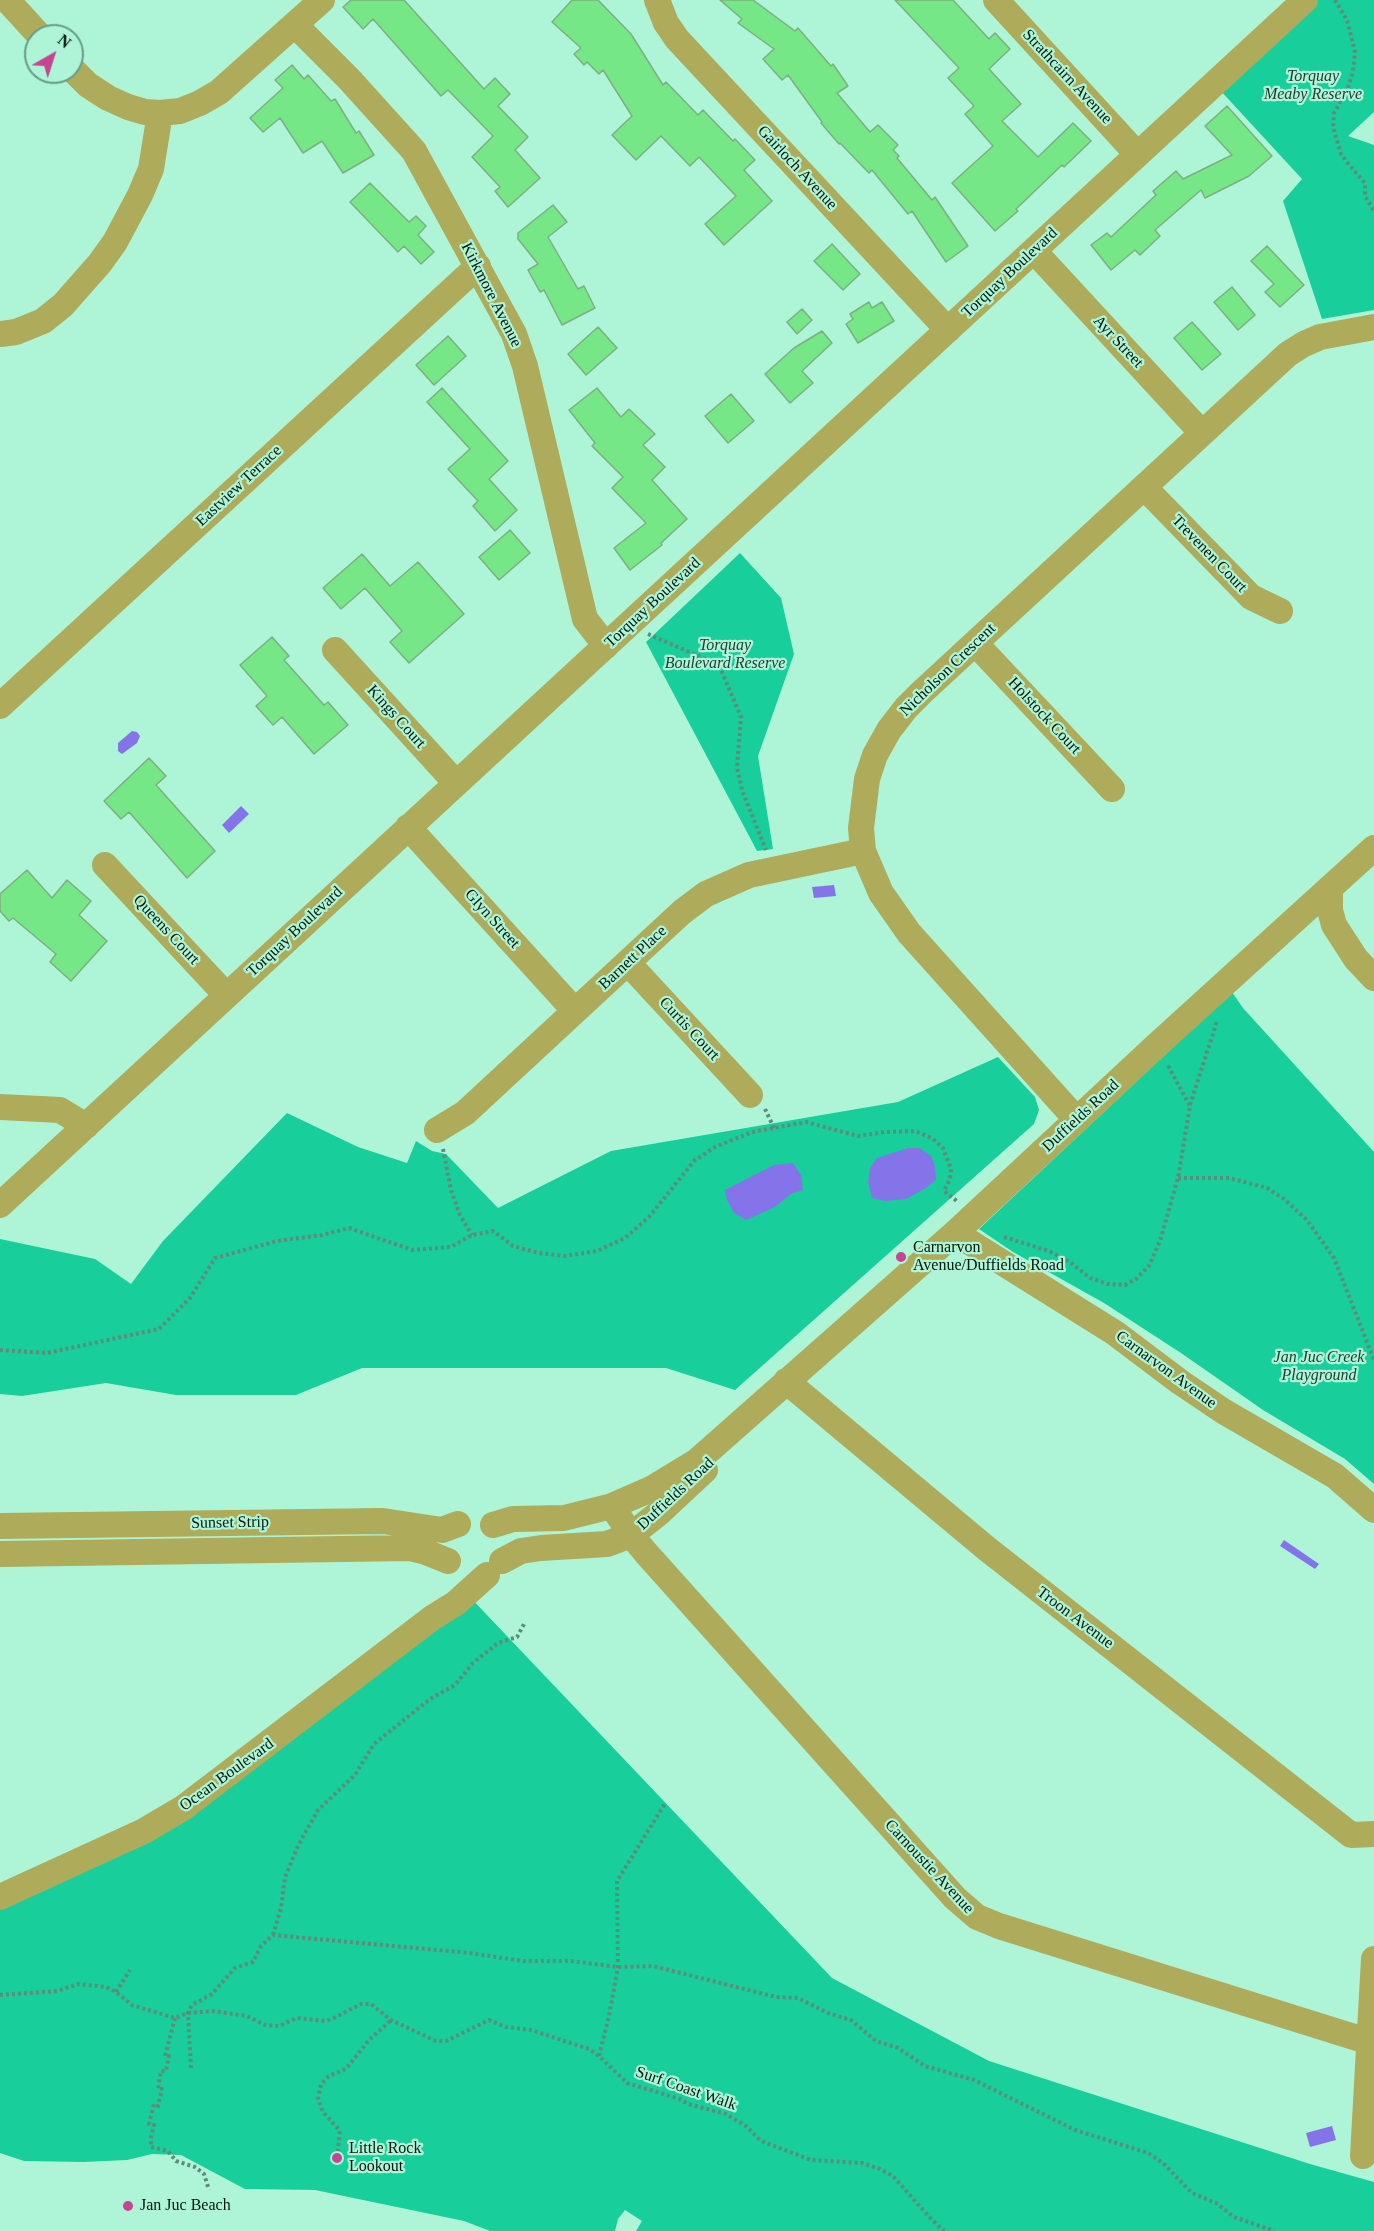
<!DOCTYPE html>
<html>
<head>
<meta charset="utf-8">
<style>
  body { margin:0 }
  #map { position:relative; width:1374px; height:2231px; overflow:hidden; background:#aef5d8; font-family:"Times New Roman",serif }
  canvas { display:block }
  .north { position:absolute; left:24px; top:24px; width:60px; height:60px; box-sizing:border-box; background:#aef5d8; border:2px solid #689c87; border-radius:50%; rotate:39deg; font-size:16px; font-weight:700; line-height:24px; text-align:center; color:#00160d }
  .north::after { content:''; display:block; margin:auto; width:21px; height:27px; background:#c44591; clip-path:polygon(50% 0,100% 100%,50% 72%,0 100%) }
</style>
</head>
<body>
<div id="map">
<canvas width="1374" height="2231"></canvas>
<div class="north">N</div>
</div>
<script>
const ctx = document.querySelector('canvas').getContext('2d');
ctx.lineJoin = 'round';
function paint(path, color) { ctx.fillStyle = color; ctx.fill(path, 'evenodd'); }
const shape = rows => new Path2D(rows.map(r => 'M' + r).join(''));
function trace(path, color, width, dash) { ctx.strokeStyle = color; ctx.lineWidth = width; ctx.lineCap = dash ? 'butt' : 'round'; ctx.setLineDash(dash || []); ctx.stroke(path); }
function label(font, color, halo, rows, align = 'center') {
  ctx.font = font + ' "Times New Roman",serif'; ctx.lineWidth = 4.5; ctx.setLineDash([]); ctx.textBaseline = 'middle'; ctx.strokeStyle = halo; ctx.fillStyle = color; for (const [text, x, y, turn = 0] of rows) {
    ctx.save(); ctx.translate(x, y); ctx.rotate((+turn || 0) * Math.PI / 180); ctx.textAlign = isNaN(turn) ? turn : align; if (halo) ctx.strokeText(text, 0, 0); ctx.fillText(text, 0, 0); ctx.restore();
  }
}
paint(shape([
  [1316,0,1374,0,1374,112,1348,136,1374,145,1374,310,1322,319,1283,201,1302,179,1219,89],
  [740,553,781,598,794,654,758,756,773,849,757,851,646,642],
  [1232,992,1243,1008,1374,1152,1374,1484,1345,1459,1263,1410,1181,1353,1104,1303,1013,1252,979,1229],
  [998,1057,1035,1097,1039,1110,1034,1124,735,1390,666,1368,362,1368,296,1395,176,1395,106,1383,22,1396,0,1394,0,1239,95,1259,131,1284,163,1241,287,1113,358,1147,407,1163,416,1141,432,1151,446,1154,498,1208,611,1151,898,1102],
  [467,1594,832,1978,989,2061,1310,2164,1374,2182,1374,2231,636,2231,642,2221,625,2210,618,2219,615,2231,490,2231,464,2221,315,2190,245,2189,181,2155,152,2154,127,2160,84,2162,24,2161,0,2153,0,1897,144,1831]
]), '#18ce9b');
paint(shape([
  [132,731,137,732,140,736,137,743,122,754,118,751,118,743],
  [241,806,249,814,229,833,222,825],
  [834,885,836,896,814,898,812,887],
  [908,1148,919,1148,931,1156,935,1166,936,1180,926,1188,906,1199,885,1201,872,1198,868,1182,870,1168,877,1158],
  [793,1163,801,1175,803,1190,791,1194,775,1207,746,1220,734,1213,727,1200,725,1190,774,1165],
  [1284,1540,1319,1564,1315,1569,1280,1546],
  [1332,2126,1336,2140,1310,2147,1306,2133]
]), '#8574e9');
const building = shape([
  [351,0,404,0,484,89,495,78,510,94,498,106,528,137,515,150,540,178,508,207,495,191,500,187,472,157,493,136,448,90,441,96,373,19,363,29,343,7,351,0],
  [572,0,598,0,631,34,663,85,666,82,698,115,703,110,733,141,735,139,755,160,744,170,772,201,724,245,705,224,736,196,699,157,690,166,661,136,636,160,612,135,632,116,603,70,599,74,587,62,584,65,574,54,581,48,552,22,572,0],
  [720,0,753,0,795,31,798,28,831,66,833,64,848,86,837,93,870,132,878,125,898,145,893,150,899,156,897,158,932,200,935,197,968,246,946,262,912,211,908,214,872,170,869,173,840,143,839,144,821,123,822,122,788,75,782,80,763,59,774,49,738,23,742,19,720,0],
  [895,0,953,0,989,39,995,33,1010,49,989,69,1021,104,1002,121,1038,157,1073,123,1091,141,1064,167,1062,165,1016,209,1018,211,995,231,952,183,993,146,965,114,974,106,948,78,959,68,895,0],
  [292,65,304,79,308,75,331,101,335,99,356,133,359,131,374,155,343,173,322,141,303,153,280,118,263,132,250,118,283,88,275,80,292,65],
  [1227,106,1272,156,1249,176,1205,198,1201,190,1155,230,1160,236,1140,255,1135,250,1111,270,1091,245,1107,233,1111,237,1156,195,1153,191,1176,171,1183,179,1232,155,1205,126,1227,106],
  [370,183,409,222,416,216,426,226,418,235,434,252,421,264,404,246,398,252,350,202,370,183],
  [553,205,567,222,548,237,578,289,584,286,595,308,562,325,544,290,540,292,528,270,538,264,518,239,518,233,553,205],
  [832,244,860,274,843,290,814,261,832,244],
  [1267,246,1304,285,1280,307,1265,292,1274,284,1251,261,1267,246],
  [1232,287,1255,315,1238,330,1214,302,1232,287],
  [869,302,872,308,882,302,894,321,858,343,846,324,853,319,850,314,869,302],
  [802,309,812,320,797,334,787,322,802,309],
  [1192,322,1221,354,1202,370,1174,338,1192,322],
  [598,327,617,348,586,375,568,354,598,327],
  [822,331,832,343,802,371,813,383,790,403,765,374,794,348,822,331],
  [448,336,466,356,434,385,416,365,448,336],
  [442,388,508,461,489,479,517,510,495,531,473,506,478,501,448,469,470,449,427,402,442,388],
  [597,388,621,417,629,409,655,434,643,445,665,467,652,480,687,519,661,543,662,545,630,570,614,548,646,523,612,488,623,477,592,446,595,443,569,410,597,388],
  [731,394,754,421,728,443,705,416,731,394],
  [510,530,530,553,499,580,479,557,510,530],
  [362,554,390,586,418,562,464,614,409,663,390,642,402,631,365,588,341,609,323,588,362,554],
  [272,637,289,656,284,660,324,705,328,702,348,725,314,754,282,717,273,725,256,706,267,696,240,665,272,637],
  [149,758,166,776,156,785,215,851,187,878,129,812,121,819,104,801,149,758],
  [27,870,52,898,67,880,91,901,79,915,107,941,71,981,50,962,56,954,13,918,9,921,0,911,0,894,27,870]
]);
paint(building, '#75e786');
trace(building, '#7eaf83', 1.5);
trace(shape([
  [1335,0,1347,20,1355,52,1353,72,1348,87,1334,113,1333,127,1341,154,1350,166,1365,183,1365,196,1374,211],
  [648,634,719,665,741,717,737,767,742,790,766,850],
  [1190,1105,1217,1021],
  [765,1109,774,1128],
  [443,1149,451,1190,460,1215,472,1235],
  [1178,1178,1229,1178,1267,1188,1284,1199,1307,1220,1334,1258,1374,1360],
  [1004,1237,1049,1251,1070,1262,1090,1278,1108,1284,1125,1285,1136,1279,1149,1266,1160,1241,1178,1178,1190,1106,1167,1064],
  [0,1350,47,1353,159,1329,190,1298,215,1258,277,1241,322,1235,349,1228,412,1250,451,1247,472,1235,493,1231,513,1246,539,1253,565,1256,597,1251,625,1238,649,1217,694,1161,715,1147,752,1132,806,1122,858,1136,885,1132,915,1131,932,1138,943,1148,951,1169,950,1179,944,1191,958,1202],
  [273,1935,281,1908,285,1877,299,1844,318,1810,355,1775,374,1744,430,1699,455,1685,473,1663,498,1643,517,1637,524,1624],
  [116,1992,130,1970],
  [0,1995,57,1991,78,1984,106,1987,116,1992,132,2005,175,2018,188,2013,212,2011,247,2016,265,2025,279,2026,297,2018,325,2021,334,2018,361,2004,371,2004,391,2020,436,2041,446,2041,489,2020,506,2027,531,2030,589,2049,599,2056,627,2083,680,2099,688,2104,726,2114,746,2126,761,2141,811,2160,862,2163,880,2169,893,2176,932,2220,944,2231],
  [175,2018,165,2056,169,2056,166,2071,161,2071,158,2089,162,2089,158,2106,154,2104,149,2124,154,2125,151,2138,151,2147,168,2151,176,2161,195,2167,204,2174,209,2190],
  [599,2056,609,2016,618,1967,617,1881,666,1802],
  [191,2068,188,2013,192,2005,212,1994,235,1968,253,1962,261,1946,273,1935,470,1953,523,1961,571,1961,618,1967,653,1966,776,1997,798,1998,828,2013,851,2020,876,2041,898,2048,925,2066,974,2080,1075,2130,1148,2153,1163,2163,1192,2193,1216,2203,1234,2217,1274,2231],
  [337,2158,340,2131,323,2112,318,2099,321,2084,329,2076,346,2069,369,2040,391,2020]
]), '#5d8d7a', 4, [3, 3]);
trace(shape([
  [7,0,40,36],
  [657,0,666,23,677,39,948,330],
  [996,0,1137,154],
  [295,25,349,79,414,151,514,334,525,366,585,619,606,646],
  [72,69,88,85,108,98,128,107,145,112,160,113,180,111,200,103,219,92,322,0],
  [1034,251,1202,433],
  [0,334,16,332,43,321,63,305,100,263,115,242,140,195,151,169,160,113],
  [1144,487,1251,597,1280,611],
  [975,643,1112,789],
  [335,650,456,783],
  [0,706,478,266],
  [408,827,575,1011],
  [105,865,226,995],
  [1330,888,1330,910,1334,925,1356,959,1374,978],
  [628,963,750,1095],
  [0,1107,60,1110,86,1126],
  [1077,1120,909,933,881,893,863,851,861,828,867,779,875,755,889,730,906,708,922,692,1288,354,1304,344,1320,337,1374,327],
  [437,1130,465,1113,682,912,706,894,749,875,863,851],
  [0,1205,1305,0],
  [955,1233,1115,1333,1180,1382,1223,1411,1335,1476,1374,1510],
  [786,1381,986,1548,1351,1835,1374,1834],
  [612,1506,631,1535,646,1553,955,1898,977,1917,999,1926,1370,2042],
  [493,1525,513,1519,564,1518,612,1506,651,1489,697,1461,955,1233,1157,1045,1374,848],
  [0,1526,383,1521,442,1530,458,1524],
  [0,1554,410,1548,423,1551,448,1561],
  [502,1561,521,1551,541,1548,607,1544,631,1535,659,1513,705,1470],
  [0,1897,144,1831,183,1808,432,1618,456,1603,487,1575],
  [1363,2156,1374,1959]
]), '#aeab5a', 26);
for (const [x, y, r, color] of [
  [901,1257,6,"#c44591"],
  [337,2158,6,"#c44591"],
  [128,2206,6,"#c44591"]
]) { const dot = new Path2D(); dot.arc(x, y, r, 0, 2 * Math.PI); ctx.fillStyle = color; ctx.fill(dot); trace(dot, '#aef5d8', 2); }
label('16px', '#00160d', '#aef5d8', [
  ["Strathcairn Avenue",1067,77,47],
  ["Gairloch Avenue",797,168,47],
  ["Torquay Boulevard",1010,273,-43],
  ["Kirkmore Avenue",491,295,63],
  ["Ayr Street",1118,342,47],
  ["Eastview Terrace",239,486,-43],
  ["Trevenen Court",1209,554,46],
  ["Torquay Boulevard",653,603,-43],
  ["Nicholson Crescent",948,670,-44],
  ["Holstock Court",1044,716,47],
  ["Kings Court",396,717,48],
  ["Glyn Street",492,919,48],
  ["Queens Court",166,930,47],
  ["Torquay Boulevard",295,932,-43],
  ["Barnett Place",633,958,-43],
  ["Curtis Court",689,1029,47],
  ["Duffields Road",1081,1116,-43],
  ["Carnarvon Avenue",1166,1370,36],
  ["Duffields Road",676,1494,-43],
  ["Sunset Strip",230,1523,-1],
  ["Troon Avenue",1075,1618,37],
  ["Ocean Boulevard",227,1775,-36],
  ["Carnoustie Avenue",929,1867,47],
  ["Surf Coast Walk",686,2089,19]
]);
label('italic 16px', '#1e3b30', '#aef5d8', [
  ["Torquay",1313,77],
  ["Meaby Reserve",1313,95],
  ["Torquay",725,646],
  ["Boulevard Reserve",725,664],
  ["Jan Juc Creek",1319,1358],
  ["Playground",1319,1376]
]);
label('16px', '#00160d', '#aef5d8', [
  ["Carnarvon",913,1248],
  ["Avenue/Duffields Road",913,1266],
  ["Little Rock",349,2149],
  ["Lookout",349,2167],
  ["Jan Juc Beach",140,2206]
], 'left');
</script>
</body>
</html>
